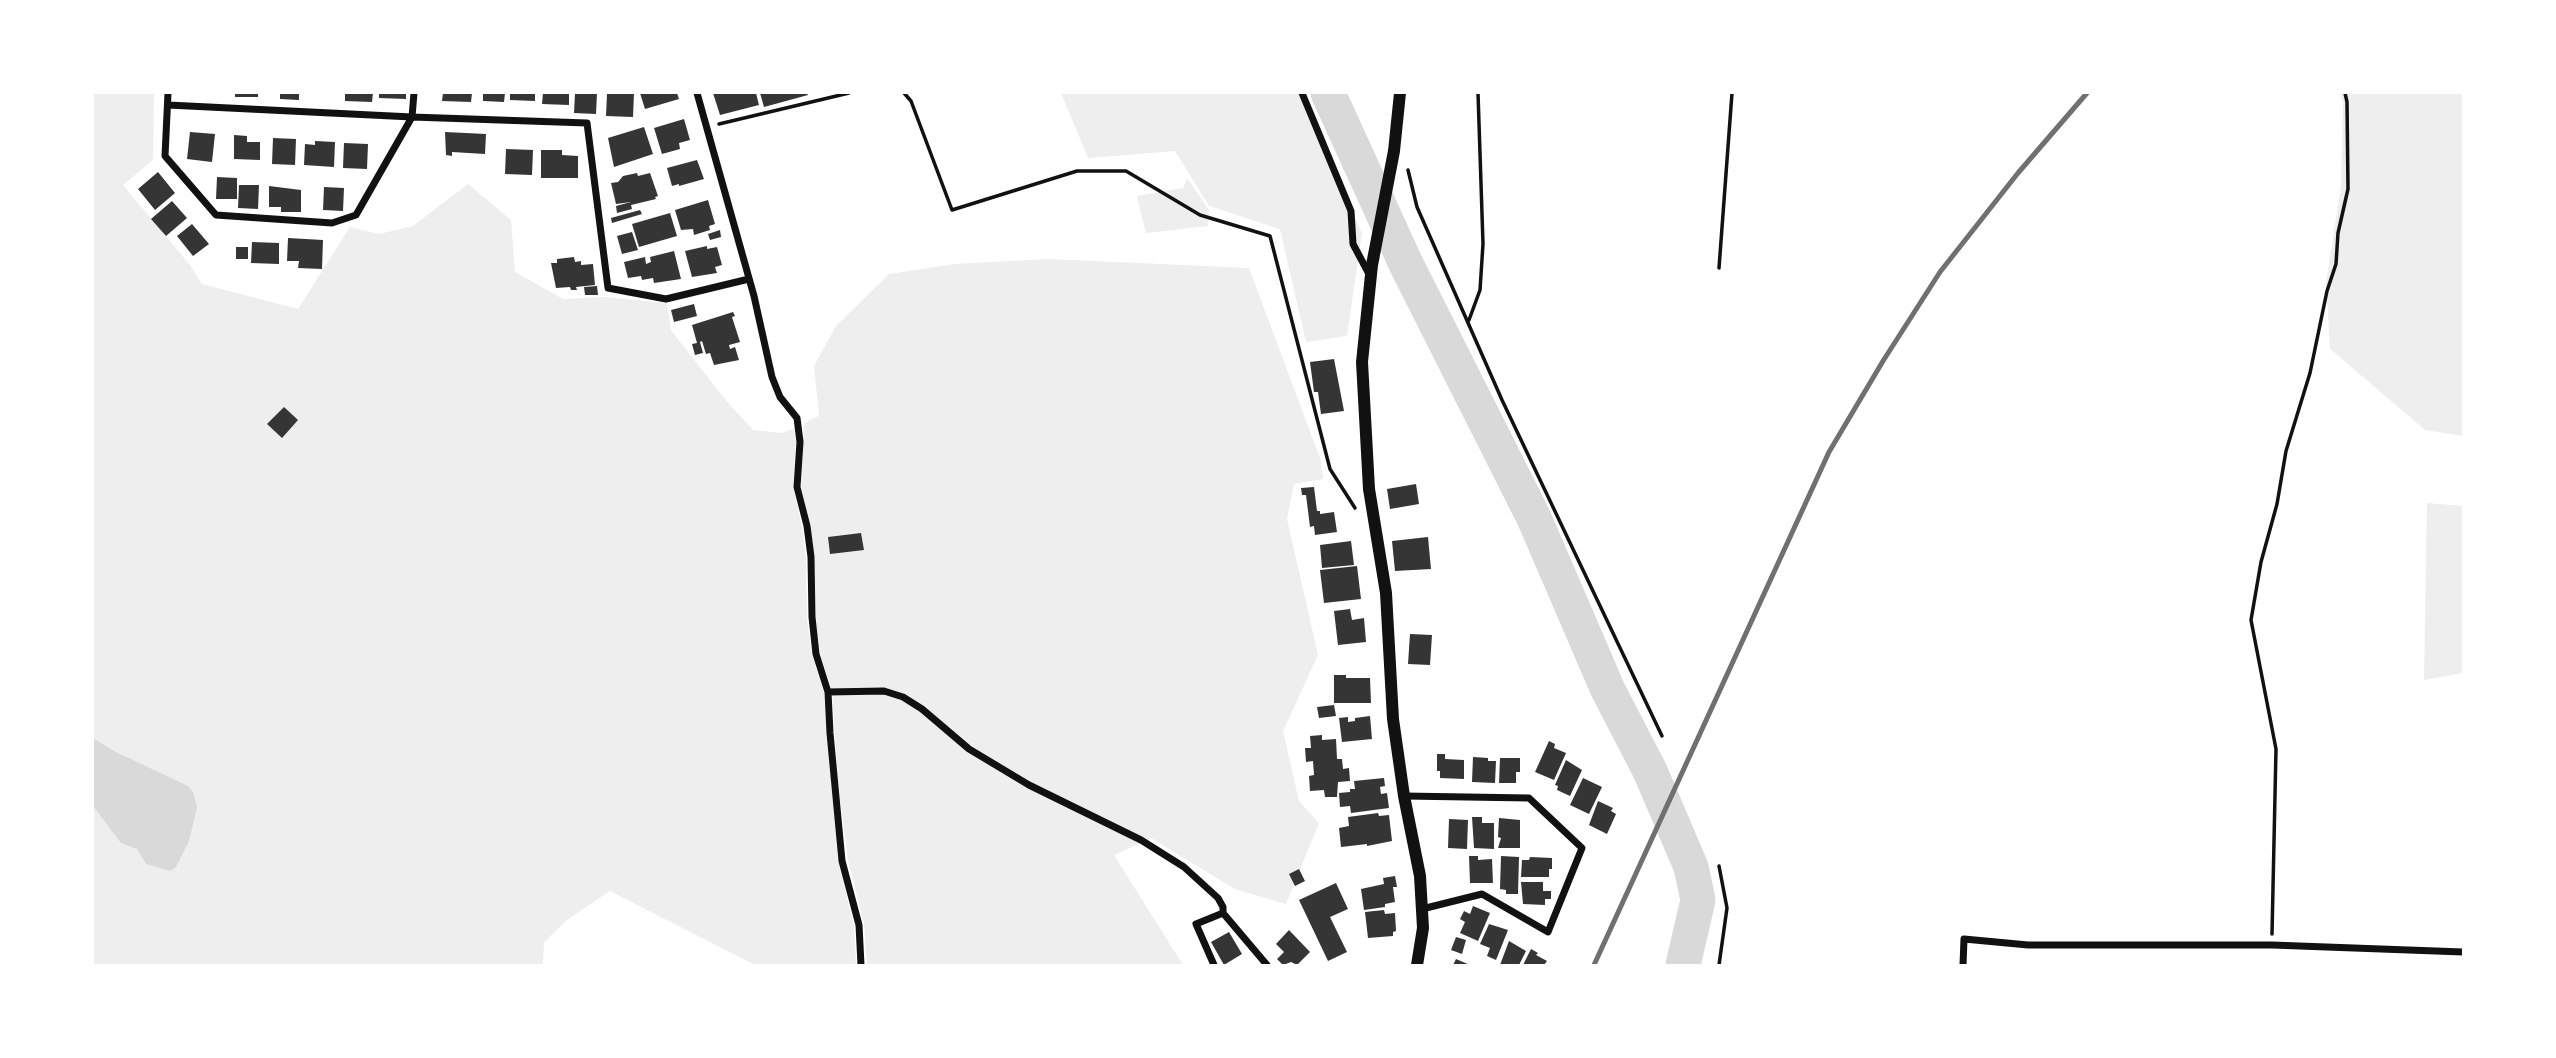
<!DOCTYPE html>
<html>
<head>
<meta charset="utf-8">
<style>
  body { margin:0 }
  #map { position:relative; width:2556px; height:1058px; overflow:hidden; background:#fff; font-family:Rubik,sans-serif }
  canvas { display:block }
  .frame { position:absolute; inset:0; border:94px solid #fff; pointer-events:none }
</style>
</head>
<body>
<div id="map">
<canvas width="2556" height="1058"></canvas>
<div class="frame"></div>
</div>
<script>
const ctx = document.querySelector('canvas').getContext('2d');
ctx.lineJoin = 'round';
function paint(path, color) { ctx.fillStyle = color; ctx.fill(path, 'evenodd'); }
const shape = rows => new Path2D(rows.map(r => 'M' + r).join(''));
function trace(path, color, width, dash) { ctx.strokeStyle = color; ctx.lineWidth = width; ctx.lineCap = dash ? 'butt' : 'round'; ctx.setLineDash(dash || []); ctx.stroke(path); }
paint(shape([
  [93,93,154,93,153,160,123,185,190,265,202,284,298,309,350,227,379,234,413,226,468,184,511,220,515,272,563,299,604,297,667,303,671,330,723,397,753,430,782,433,794,428,796,443,793,487,802,527,806,557,807,618,812,655,824,693,838,861,854,925,856,965,755,965,610,891,567,920,544,942,543,965,93,965,93,806,137,849,146,864,116,752,93,738],
  [1061,93,1305,93,1345,196,1362,233,1347,336,1306,342,1280,229,1209,206,1175,151,1088,158],
  [2340,93,2463,93,2463,436,2425,430,2330,349,2326,283,2341,186,2343,102],
  [1187,178,1209,210,1208,226,1146,233,1137,196,1183,188],
  [1048,259,1249,268,1321,461,1323,479,1294,484,1287,519,1318,655,1283,731,1299,801,1319,823,1286,904,1235,889,1151,838,1114,855,1183,965,867,965,864,924,848,860,838,781,832,691,820,653,816,617,814,556,810,525,801,486,804,423,819,416,814,366,836,326,889,274,955,264],
  [2427,503,2463,506,2463,673,2424,680]
]), '#eee');
paint(shape([
  [93,738,116,752,188,786,193,792,197,807,189,841,176,867,170,871,146,864,137,849,121,843,93,806]
]), '#d9d9d9');
trace(shape([
  [1328,93,1406,264,1534,518,1608,690,1650,771,1691,867,1698,900,1683,965]
]), '#d9d9d9', 35);
paint(shape([
  [235,93,258,93,258,97,235,97],
  [280,93,299,93,299,100,280,99],
  [345,93,373,93,372,102,345,101],
  [379,93,406,93,406,99,379,98],
  [443,93,472,93,471,102,442,101],
  [483,93,505,93,504,102,483,101],
  [510,93,535,93,535,101,510,100],
  [543,93,569,93,569,105,542,104],
  [575,93,597,93,596,114,574,113],
  [607,93,634,93,633,117,606,116],
  [640,93,677,93,679,99,645,109],
  [713,93,756,93,759,105,720,115],
  [760,93,807,93,808,95,764,107],
  [684,119,690,140,679,143,680,149,662,154,654,128],
  [644,127,653,154,614,167,608,138],
  [190,132,215,134,212,162,187,159],
  [445,132,486,134,485,154,452,152,452,156,446,155],
  [234,135,247,136,247,142,260,142,260,160,234,159],
  [273,138,296,139,295,165,272,164],
  [315,141,335,142,334,167,304,165,305,144,315,145],
  [344,143,368,144,367,169,343,168],
  [506,149,533,150,532,175,505,174],
  [541,150,562,150,562,155,578,156,578,178,541,178],
  [697,160,704,179,679,186,679,184,672,186,667,168],
  [158,172,175,193,155,210,138,189],
  [637,173,638,176,650,173,658,196,655,197,656,199,631,205,632,209,617,213,616,206,631,202,616,204,611,183,618,182,623,176],
  [217,177,237,178,237,199,216,199],
  [239,185,259,185,258,209,238,208],
  [269,186,301,190,301,212,281,212,281,207,269,207],
  [324,187,344,188,343,211,323,210],
  [708,200,715,224,709,226,710,230,694,235,693,229,681,230,675,210],
  [172,201,187,218,166,236,151,219],
  [640,210,642,214,612,223,611,218],
  [670,213,677,236,639,247,632,224],
  [192,224,209,244,193,256,177,236],
  [720,230,721,237,710,240,708,234],
  [632,232,638,250,622,254,617,236],
  [288,238,323,240,322,269,298,268,299,261,287,261],
  [252,242,279,243,279,264,251,263],
  [707,246,707,249,717,247,722,265,715,267,717,273,692,277,685,251],
  [236,247,248,247,248,259,236,259],
  [674,251,681,279,654,283,653,278,642,280,641,276,628,278,624,262,645,257,646,264,651,262,650,257],
  [574,257,575,262,581,261,581,265,593,264,595,285,576,287,577,290,571,290,570,287,556,288,551,263,557,263,557,259],
  [597,286,598,295,585,295,584,287],
  [694,304,697,316,674,322,671,310],
  [733,312,735,316,732,317,740,342,729,345,730,349,735,347,739,360,714,365,710,353,706,354,702,341,700,342,703,353,695,355,692,344,697,343,692,325],
  [1334,359,1344,411,1321,414,1318,392,1314,392,1310,362],
  [284,407,298,420,282,438,267,424],
  [1416,484,1419,504,1390,509,1387,489],
  [1314,487,1317,511,1320,511,1320,514,1334,512,1337,532,1315,535,1314,526,1310,527,1306,495,1302,495,1301,488],
  [861,533,864,550,830,554,828,537],
  [1428,537,1431,569,1395,571,1392,541],
  [1351,541,1354,565,1322,568,1320,545],
  [1357,566,1361,599,1324,603,1320,570],
  [1350,609,1352,620,1364,618,1366,642,1338,645,1334,611],
  [1410,634,1432,635,1430,665,1408,664],
  [1334,675,1346,675,1346,678,1370,678,1371,703,1334,703],
  [1334,705,1336,716,1319,718,1317,707],
  [1370,716,1372,739,1342,742,1339,718,1348,717,1348,722,1355,721,1355,718],
  [1322,735,1322,740,1336,739,1337,759,1342,759,1343,769,1349,768,1350,781,1338,782,1337,797,1325,797,1324,790,1310,791,1309,776,1314,775,1313,761,1306,762,1305,748,1311,748,1310,736],
  [1549,741,1555,744,1554,748,1566,753,1554,780,1535,772],
  [1437,754,1445,754,1445,759,1464,760,1464,779,1440,778,1440,771,1437,771],
  [1473,757,1488,758,1488,761,1496,761,1495,783,1472,782],
  [1500,758,1520,758,1520,772,1516,772,1516,783,1499,783],
  [1566,760,1582,770,1570,796,1557,790,1558,786,1555,785],
  [1384,778,1385,786,1380,787,1381,794,1387,793,1389,808,1351,813,1350,806,1340,807,1339,793,1350,792,1350,789,1355,789,1354,781],
  [1583,778,1602,787,1589,814,1570,805],
  [1598,801,1613,808,1611,811,1616,814,1607,834,1589,825],
  [1378,813,1379,816,1389,815,1392,841,1367,846,1367,844,1341,847,1339,828,1349,826,1348,817],
  [1472,817,1482,817,1482,823,1494,823,1494,849,1474,848],
  [1499,818,1520,820,1520,848,1498,848,1501,838,1498,837],
  [1449,819,1468,820,1467,849,1448,848],
  [1469,856,1478,856,1478,860,1492,859,1493,883,1470,883],
  [1501,856,1519,857,1518,894,1506,894,1506,890,1500,889],
  [1530,857,1552,858,1552,869,1549,869,1549,877,1521,877,1522,860,1529,860],
  [1299,869,1305,881,1295,886,1289,874],
  [1395,876,1397,887,1393,887,1395,902,1385,904,1385,907,1364,910,1361,889,1384,884,1383,878],
  [1521,882,1543,882,1543,891,1551,891,1551,899,1545,899,1545,905,1523,904],
  [1336,883,1348,909,1330,917,1347,952,1328,961,1299,900],
  [1473,906,1490,913,1478,941,1460,933,1465,922,1460,919,1464,911,1470,914],
  [1384,910,1385,914,1395,913,1396,931,1393,932,1393,936,1368,938,1365,912],
  [1489,924,1508,930,1496,960,1487,956,1490,948,1480,944],
  [1289,930,1310,952,1297,965,1291,962,1283,965,1277,959,1284,952,1276,944],
  [1229,932,1242,954,1224,965,1211,942],
  [1456,937,1466,940,1462,954,1451,950],
  [1509,941,1526,951,1519,965,1500,965],
  [1531,949,1538,953,1536,955,1547,961,1544,965,1523,965],
  [1456,959,1470,965,1453,965]
]), '#353535');
trace(shape([
  [904,93,911,101,952,210,1077,171,1126,171,1200,215,1270,236,1330,469,1355,508],
  [719,124,849,93],
  [1408,170,1417,207,1502,400,1662,736],
  [1719,268,1732,93],
  [1469,320,1480,290,1483,244,1478,93],
  [1719,866,1727,908,1719,965],
  [2272,934,2276,749,2251,620,2261,562,2277,504,2286,451,2310,373,2327,291,2336,264,2338,233,2348,189,2347,102,2345,93]
]), '#111', 3.5);
trace(shape([
  [168,93,165,156,216,215,332,223,356,215,412,117,587,123,608,288,666,299,749,279],
  [697,93,754,296,772,377,780,397,797,418,800,442,797,487,807,526,811,557,812,617,816,654,828,692,830,733,842,861,859,925,861,965],
  [1302,93,1351,211,1353,244,1369,274],
  [168,105,412,117,414,93],
  [828,692,884,691,903,697,922,709,969,749,1029,785,1141,840,1184,867,1218,898,1223,907,1223,913,1267,965],
  [1404,796,1529,798,1582,848,1548,932,1482,894,1422,909],
  [1214,965,1196,924,1223,913],
  [1963,965,1964,939,2028,945,2272,945,2463,952]
]), '#111', 7);
trace(shape([
  [1400,93,1394,151,1372,265,1362,362,1369,489,1386,593,1393,719,1404,796,1420,876,1423,928,1417,965]
]), '#111', 12);
trace(shape([
  [1594,965,1829,452,1883,361,1940,272,2018,173,2087,93]
]), '#707070', 5);
</script>
</body>
</html>
